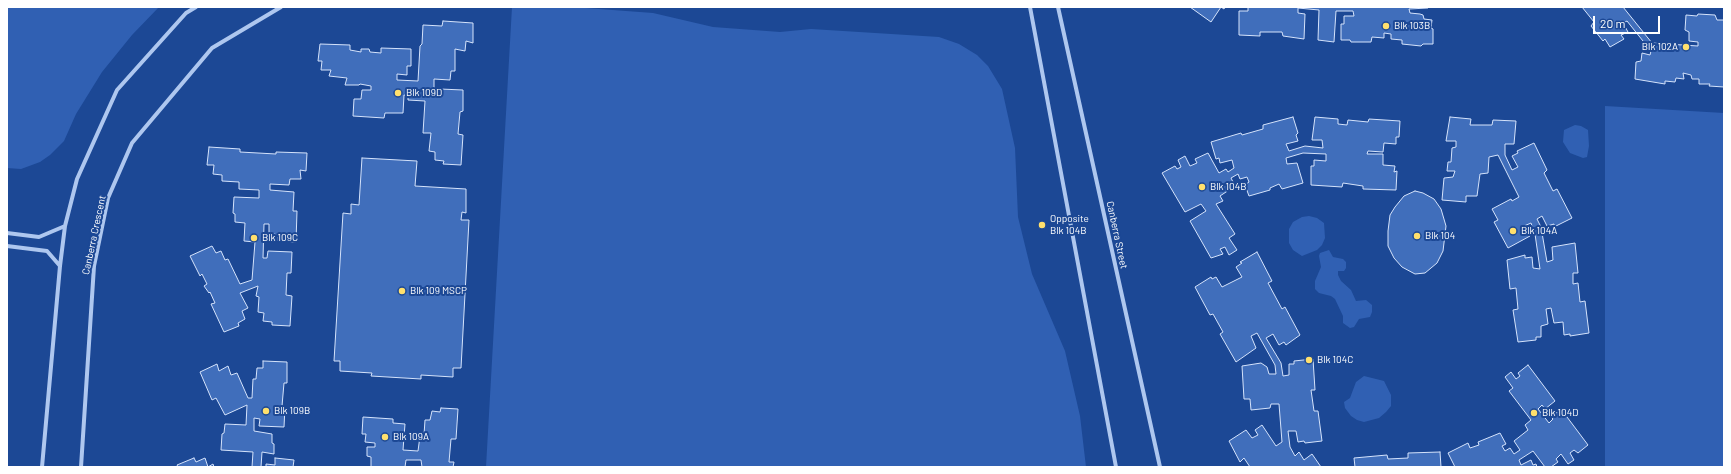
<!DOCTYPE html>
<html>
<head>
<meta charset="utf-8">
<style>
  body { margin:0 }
  #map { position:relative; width:1731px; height:474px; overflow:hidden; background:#1c4895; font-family:Barlow,sans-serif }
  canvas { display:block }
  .frame { position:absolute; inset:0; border:8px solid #fff; pointer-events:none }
  .scale { position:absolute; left:1593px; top:16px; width:67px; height:18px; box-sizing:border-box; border:2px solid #fff; border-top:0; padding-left:5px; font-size:12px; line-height:14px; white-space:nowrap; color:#fff; -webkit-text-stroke:3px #1c4895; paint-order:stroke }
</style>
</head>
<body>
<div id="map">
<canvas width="1731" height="474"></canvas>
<div class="frame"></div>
<div class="scale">20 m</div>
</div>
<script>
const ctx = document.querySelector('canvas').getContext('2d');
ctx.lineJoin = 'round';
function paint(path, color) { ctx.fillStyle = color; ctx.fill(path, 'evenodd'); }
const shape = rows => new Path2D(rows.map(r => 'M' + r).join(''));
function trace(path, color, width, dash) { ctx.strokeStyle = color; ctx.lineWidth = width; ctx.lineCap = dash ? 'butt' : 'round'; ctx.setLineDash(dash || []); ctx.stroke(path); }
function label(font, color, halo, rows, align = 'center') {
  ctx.font = font + ' Barlow,sans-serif'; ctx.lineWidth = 4; ctx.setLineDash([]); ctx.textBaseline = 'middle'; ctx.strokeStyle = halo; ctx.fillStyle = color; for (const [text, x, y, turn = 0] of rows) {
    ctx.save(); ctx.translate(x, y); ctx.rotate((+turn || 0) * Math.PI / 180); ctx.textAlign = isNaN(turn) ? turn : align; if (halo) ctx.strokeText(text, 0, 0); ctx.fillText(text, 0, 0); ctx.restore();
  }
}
paint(shape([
  [7,7,159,7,132,35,102,72,76,114,64,141,50,155,40,162,21,169,7,168],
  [512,7,572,7,653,13,713,27,780,32,811,29,939,37,959,44,977,55,988,66,1002,89,1015,148,1018,217,1032,274,1065,351,1080,416,1086,467,486,467],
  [1605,106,1724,113,1724,467,1605,467],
  [1575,125,1581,126,1588,130,1589,146,1587,157,1583,158,1570,153,1563,142,1564,130],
  [1309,216,1317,218,1324,223,1325,238,1322,245,1317,250,1302,256,1293,250,1289,243,1289,229,1293,222,1302,217],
  [1329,250,1333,257,1343,259,1346,262,1346,268,1344,271,1338,271,1338,275,1341,281,1351,290,1356,301,1366,300,1372,305,1372,312,1370,317,1359,319,1354,327,1350,328,1343,323,1343,316,1335,299,1331,296,1319,293,1315,289,1315,281,1321,267,1319,256,1320,253],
  [1364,376,1384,381,1391,395,1391,406,1386,412,1379,418,1364,422,1357,420,1351,416,1345,408,1344,402,1350,398,1356,382]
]), '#3060b3');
const building = shape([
  [1190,7,1225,7,1224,9,1221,7,1211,22,1190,7],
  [1248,7,1429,7,1428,8,1409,9,1410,13,1420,14,1423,15,1424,19,1432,20,1431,28,1433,29,1433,44,1423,44,1421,46,1402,44,1402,40,1391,39,1391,34,1384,33,1384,38,1372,37,1371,42,1351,42,1350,40,1341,40,1341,24,1344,24,1344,16,1354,16,1353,11,1336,11,1334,42,1318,40,1319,10,1298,8,1298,13,1305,14,1304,39,1283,36,1282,32,1260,32,1260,36,1239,35,1239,11,1248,11,1248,7],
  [1582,7,1623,7,1652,43,1698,46,1698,42,1689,41,1689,32,1685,30,1686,15,1697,16,1698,14,1715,15,1717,20,1724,20,1724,87,1709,86,1710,84,1699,84,1699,79,1692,79,1691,75,1683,73,1684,79,1676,78,1675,82,1665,81,1665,84,1635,79,1636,62,1641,61,1642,53,1650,55,1651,51,1627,21,1623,23,1628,32,1621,35,1624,39,1610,47,1605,39,1603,41,1591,26,1594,22,1582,7],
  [443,21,473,23,473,43,466,41,465,51,455,49,455,71,451,71,450,80,434,79,434,96,439,97,440,89,463,90,463,111,460,112,458,134,463,135,461,165,443,164,444,161,435,160,435,152,429,151,431,133,423,133,425,101,408,100,408,96,404,95,403,113,385,113,384,118,353,116,354,99,361,99,362,90,371,90,371,86,360,84,359,85,345,85,347,78,329,76,331,70,321,70,322,61,318,61,320,44,350,45,350,50,361,52,361,49,369,49,370,52,381,53,381,48,411,49,411,66,407,66,407,75,397,74,397,80,418,81,420,46,422,44,423,25,442,26,443,21],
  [1293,117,1298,133,1296,135,1298,141,1286,144,1289,151,1305,146,1323,148,1322,140,1312,140,1315,117,1338,119,1338,124,1347,125,1348,120,1368,122,1369,119,1400,121,1399,137,1396,137,1396,144,1384,143,1383,152,1368,151,1367,154,1383,154,1383,165,1395,166,1394,172,1397,171,1396,190,1363,189,1363,186,1343,183,1342,187,1311,185,1311,166,1314,166,1314,160,1326,161,1326,154,1303,153,1286,158,1287,164,1297,163,1303,183,1282,189,1279,184,1270,188,1270,190,1249,196,1245,185,1249,182,1247,177,1240,179,1238,174,1231,178,1235,186,1220,196,1223,201,1216,204,1235,234,1229,238,1237,250,1229,255,1225,247,1220,249,1223,254,1211,258,1190,221,1206,211,1201,204,1185,212,1162,173,1175,166,1177,169,1181,167,1178,160,1185,156,1190,166,1197,163,1195,159,1208,153,1219,173,1226,169,1228,172,1234,168,1232,160,1220,163,1219,158,1216,159,1211,142,1241,133,1242,135,1263,129,1263,125,1293,117],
  [1450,117,1471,119,1470,125,1492,125,1493,120,1516,121,1514,144,1505,144,1505,155,1512,170,1518,167,1512,156,1518,153,1517,151,1534,143,1547,170,1544,173,1553,191,1557,189,1572,218,1554,227,1554,224,1547,226,1542,216,1537,219,1541,227,1547,262,1553,260,1552,247,1575,243,1578,273,1573,273,1573,284,1578,283,1580,302,1585,301,1589,333,1570,336,1570,334,1564,335,1563,322,1554,323,1551,308,1546,309,1548,324,1541,326,1541,337,1536,337,1536,340,1518,342,1513,310,1518,309,1516,288,1510,289,1507,260,1525,255,1525,258,1532,257,1533,268,1540,269,1535,234,1531,223,1524,226,1530,236,1508,248,1494,222,1498,220,1492,209,1511,199,1512,201,1519,197,1498,155,1489,157,1488,173,1480,174,1477,196,1466,196,1466,202,1442,200,1444,178,1453,177,1455,171,1447,171,1448,162,1451,162,1452,148,1456,147,1456,141,1446,141,1450,117],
  [209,147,240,149,240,152,276,154,276,152,307,153,306,171,300,170,301,179,290,179,289,185,270,184,270,190,294,192,293,211,297,211,296,242,278,241,278,235,269,233,269,224,264,224,263,258,267,258,268,251,292,252,291,273,287,273,286,295,292,296,290,326,272,325,272,322,263,321,264,313,258,312,259,297,256,296,258,286,240,293,248,308,242,311,245,319,238,323,239,326,224,332,211,304,215,303,210,292,209,293,204,286,207,284,202,274,200,276,190,256,212,246,216,253,221,251,225,260,228,259,240,284,252,280,255,242,244,241,245,223,235,222,235,214,233,213,234,197,259,198,259,190,239,189,239,182,222,181,222,175,213,174,214,165,207,165,209,147],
  [362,158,417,161,415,186,466,189,466,213,462,212,461,220,469,220,461,368,453,368,453,377,421,375,421,379,371,376,372,373,340,371,340,361,334,361,343,213,351,214,351,204,359,205,362,158],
  [1415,191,1423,193,1434,199,1441,209,1446,226,1443,251,1437,263,1425,273,1415,274,1402,267,1394,258,1388,246,1388,231,1390,215,1395,207,1404,196,1415,191],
  [1257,252,1272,281,1268,283,1282,309,1285,307,1300,335,1286,345,1284,342,1279,345,1273,334,1266,338,1281,363,1283,376,1289,375,1289,364,1294,364,1294,361,1313,359,1315,390,1311,390,1314,411,1318,411,1322,441,1305,443,1304,441,1298,442,1296,431,1288,431,1290,447,1295,456,1299,452,1304,460,1312,454,1321,467,1250,467,1244,458,1240,462,1229,441,1246,430,1252,438,1258,435,1255,430,1262,425,1276,446,1282,442,1279,404,1271,404,1270,408,1251,410,1250,399,1244,399,1242,366,1261,363,1267,367,1269,374,1276,374,1275,365,1257,333,1251,336,1256,348,1236,362,1220,334,1223,332,1213,314,1210,315,1195,287,1211,277,1212,279,1216,277,1222,287,1242,277,1236,267,1242,263,1240,262,1257,252],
  [263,361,287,362,287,383,284,383,282,406,285,407,284,427,259,426,260,419,254,418,254,431,272,434,272,443,274,444,274,454,262,452,261,467,252,467,253,452,221,450,222,434,224,433,225,424,246,425,247,405,225,415,216,398,212,400,200,372,217,364,219,371,228,366,231,375,237,373,248,398,252,398,253,379,256,379,257,368,263,368,263,361],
  [1528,365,1555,401,1545,409,1542,405,1538,409,1549,423,1553,419,1551,417,1561,409,1588,445,1578,453,1574,450,1570,453,1574,460,1568,464,1561,454,1556,459,1558,462,1551,467,1545,467,1533,451,1519,460,1521,465,1531,460,1533,465,1536,464,1537,467,1455,467,1448,453,1468,443,1470,448,1479,445,1478,442,1500,433,1506,444,1502,446,1505,451,1510,448,1514,454,1520,450,1514,441,1528,430,1525,425,1531,420,1509,391,1513,388,1505,377,1511,372,1516,379,1520,376,1518,373,1528,365],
  [441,408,458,409,456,439,451,439,449,462,454,462,453,467,422,467,421,460,406,460,405,467,371,467,371,457,367,456,367,447,375,447,375,443,365,442,366,434,362,434,363,417,393,419,393,423,405,424,403,450,418,451,420,436,424,435,425,420,430,420,432,411,440,412,441,408],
  [1440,452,1441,467,1355,467,1354,458,1387,455,1388,459,1408,458,1408,453,1440,452],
  [194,458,196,462,205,458,208,467,213,464,214,467,178,467,177,465,194,458],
  [275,458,294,460,293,467,266,467,266,464,275,465,275,458]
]);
paint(building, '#406ebb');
trace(building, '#d5e3fb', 1);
trace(shape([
  [1030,7,1116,467],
  [1058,7,1160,467],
  [7,233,39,237,65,226],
  [7,246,47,251,60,266],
  [42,467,60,266,65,226,77,179,117,90,186,13,196,7],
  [81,467,94,266,108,198,132,143,212,48,281,7]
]), '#aec7ef', 4);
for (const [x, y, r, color] of [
  [1386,26,4,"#ffe06d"],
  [1686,47,4,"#ffe06d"],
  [398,93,4,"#ffe06d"],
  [1202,187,4,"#ffe06d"],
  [1042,225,4,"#ffe06d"],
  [1513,231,4,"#ffe06d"],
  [1417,236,4,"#ffe06d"],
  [254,238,4,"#ffe06d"],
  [402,291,4,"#ffe06d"],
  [1309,360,4,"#ffe06d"],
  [266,411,4,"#ffe06d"],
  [1534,413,4,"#ffe06d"],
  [385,437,4,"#ffe06d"]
]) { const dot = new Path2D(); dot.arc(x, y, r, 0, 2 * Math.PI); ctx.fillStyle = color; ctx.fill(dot); trace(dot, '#1c4895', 1.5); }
label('10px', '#fff', '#1c4895', [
  ["Blk 103B",1394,26],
  ["Blk 102A",1678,47,"right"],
  ["Blk 109D",406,93],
  ["Blk 104B",1210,187],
  ["Opposite",1050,219],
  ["Blk 104B",1050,231],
  ["Blk 104A",1521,231],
  ["Blk 104",1425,236],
  ["Blk 109C",262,238],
  ["Blk 109 MSCP",410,291],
  ["Blk 104C",1317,360],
  ["Blk 109B",274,411],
  ["Blk 104D",1542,413],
  ["Blk 109A",393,437]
], 'left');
label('10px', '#fff', '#1c4895', [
  ["Canberra Crescent",94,235,-78],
  ["Canberra Street",1117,235,78]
]);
</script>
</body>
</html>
